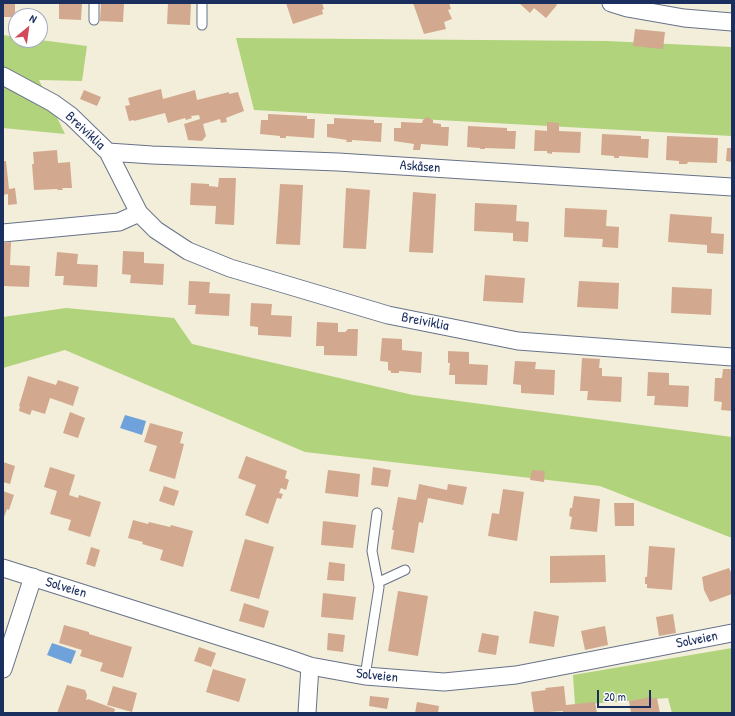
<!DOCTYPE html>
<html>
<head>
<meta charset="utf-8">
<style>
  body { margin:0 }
  #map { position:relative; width:735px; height:716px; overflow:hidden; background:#f3eeda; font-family:"Patrick Hand",sans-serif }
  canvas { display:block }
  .frame { position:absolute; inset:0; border:4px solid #1b2f5e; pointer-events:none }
  .north { position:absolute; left:8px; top:8px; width:40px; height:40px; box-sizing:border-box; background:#fff; border:1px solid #a4acbf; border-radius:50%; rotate:29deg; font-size:11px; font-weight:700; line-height:16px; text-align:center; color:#1b2f5e }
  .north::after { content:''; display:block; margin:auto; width:14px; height:18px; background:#d1495b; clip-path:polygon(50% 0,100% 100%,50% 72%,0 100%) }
  .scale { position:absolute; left:597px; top:690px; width:54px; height:18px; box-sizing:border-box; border:2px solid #1b2f5e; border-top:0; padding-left:5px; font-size:12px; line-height:14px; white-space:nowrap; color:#1b2f5e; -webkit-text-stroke:3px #fff; paint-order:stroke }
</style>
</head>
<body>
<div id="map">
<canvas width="735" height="716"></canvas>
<div class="frame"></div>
<div class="north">N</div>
<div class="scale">20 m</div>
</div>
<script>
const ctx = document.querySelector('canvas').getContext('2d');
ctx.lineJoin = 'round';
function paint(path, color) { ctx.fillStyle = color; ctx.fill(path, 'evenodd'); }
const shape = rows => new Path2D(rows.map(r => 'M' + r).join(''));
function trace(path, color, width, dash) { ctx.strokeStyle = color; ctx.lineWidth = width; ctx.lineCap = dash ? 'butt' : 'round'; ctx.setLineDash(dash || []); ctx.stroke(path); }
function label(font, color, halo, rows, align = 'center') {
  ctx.font = font + ' "Patrick Hand",sans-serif'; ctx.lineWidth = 3; ctx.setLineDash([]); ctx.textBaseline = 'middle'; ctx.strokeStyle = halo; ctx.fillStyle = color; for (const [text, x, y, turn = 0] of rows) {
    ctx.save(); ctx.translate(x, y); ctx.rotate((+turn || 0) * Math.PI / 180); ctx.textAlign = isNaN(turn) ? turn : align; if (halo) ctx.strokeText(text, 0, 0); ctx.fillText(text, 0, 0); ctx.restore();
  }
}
paint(shape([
  [3,35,16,37,16,40,40,40,87,46,82,81,39,80,65,134,3,128],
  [236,38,607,41,732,47,732,136,254,110],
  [66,308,174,318,192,344,413,395,732,437,732,538,600,486,305,452,65,350,3,368,3,317],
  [732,648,732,713,672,713,668,698,575,705,573,675]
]), '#b0d37c');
paint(shape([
  [125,415,146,421,142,435,120,428],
  [52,643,76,651,71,664,47,655]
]), '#6fa1da');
paint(shape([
  [3,3,15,3,15,17,3,17],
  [59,3,82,3,81,20,59,19],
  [101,3,124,3,123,22,100,21],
  [168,3,191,3,190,25,167,24],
  [286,3,322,3,324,9,322,10,323,14,293,24],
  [413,3,449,3,451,9,448,10,452,19,444,22,446,29,424,34],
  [519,3,555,3,557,5,546,18,534,8,530,13],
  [635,29,665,32,663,49,633,46],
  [161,89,163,99,195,90,197,100,229,92,229,94,238,92,244,111,226,118,227,122,221,123,220,119,203,124,206,136,202,141,188,140,184,124,200,119,199,115,191,116,192,118,186,120,185,118,168,123,165,113,134,121,134,120,129,121,125,106,130,105,128,98],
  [84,90,101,97,97,106,80,99],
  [268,114,307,116,307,119,315,119,314,138,286,136,286,138,280,138,280,136,260,134,261,120,268,120],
  [427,117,433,120,433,123,441,124,441,127,449,127,448,146,421,144,420,150,413,150,414,144,394,141,394,128,401,128,401,122,422,123,423,120],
  [334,118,374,120,374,123,382,123,381,142,352,140,352,142,346,142,347,140,327,137,327,124,334,124],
  [547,122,559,123,559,131,581,132,580,153,552,152,552,154,547,153,547,151,534,151,535,130,547,131],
  [468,126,507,128,507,131,516,131,515,149,485,148,485,149,480,149,480,148,467,147],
  [602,134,641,136,641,139,649,139,648,158,619,156,619,158,614,158,614,156,601,155],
  [667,136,718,138,717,163,688,162,687,164,679,164,679,161,666,160],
  [727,148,732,148,732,162,726,161],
  [57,150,58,163,70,162,72,188,62,188,63,190,58,190,57,189,34,190,32,164,34,164,33,152],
  [3,161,6,161,9,189,15,188,17,204,8,205,8,194,3,195],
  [219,178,236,178,234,225,215,224,216,206,190,205,191,183,209,184,209,186,218,187],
  [280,184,303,185,300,245,276,244],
  [346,188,370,190,366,249,343,248],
  [413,192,436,194,433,253,409,252],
  [475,203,517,205,516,221,529,222,528,242,513,241,513,233,474,231],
  [565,208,607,210,606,226,619,227,618,248,602,247,603,239,564,237],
  [670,214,712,217,711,233,724,234,723,254,707,253,707,245,668,242],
  [11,242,10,265,30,266,29,287,3,286,3,243],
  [123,251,144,252,144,263,164,264,163,285,130,283,131,275,122,274],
  [57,252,78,254,77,264,98,265,97,287,63,285,64,276,55,276],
  [485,275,525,278,523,303,483,301],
  [189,281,210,282,209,293,230,294,229,316,195,314,196,305,188,305],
  [579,281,619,283,618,309,577,307],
  [672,287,712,289,711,315,671,313],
  [251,303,272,304,271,315,292,316,291,337,258,335,258,327,250,326],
  [317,322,338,323,338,332,345,332,348,329,358,329,357,356,324,355,324,346,316,346],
  [382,338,402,339,402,350,422,352,421,373,399,371,399,373,391,373,391,371,388,370,388,362,380,361],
  [448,351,469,352,469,364,488,365,487,385,455,384,455,375,449,375,450,363,448,363],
  [582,358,600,359,599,368,602,368,602,376,622,377,621,402,587,400,588,391,580,391],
  [515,361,536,362,535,369,555,370,554,395,521,393,521,385,513,384],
  [723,369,732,369,732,411,721,410,722,402,714,401,715,378,722,378],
  [648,372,669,373,669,385,689,386,688,407,654,405,655,396,647,396],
  [28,376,56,385,58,380,79,387,73,406,50,398,45,414,32,410,30,415,19,411,20,406,19,406],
  [70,412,85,418,78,438,63,433],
  [150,423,183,432,180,443,184,444,175,479,149,471,157,446,144,442],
  [246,456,287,471,285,478,289,480,286,490,281,488,279,493,283,494,281,499,277,498,268,524,245,515,256,485,238,478],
  [3,462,15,466,10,484,3,482],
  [50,467,75,475,69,495,78,498,79,495,101,502,90,537,68,530,71,520,50,514,57,491,44,487],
  [373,467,391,470,388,487,371,485],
  [328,470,360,474,358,497,325,493],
  [532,470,545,471,544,482,530,480],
  [419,484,447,490,448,484,467,487,463,505,428,498,423,523,419,522,414,553,391,549,394,530,392,530,398,497,416,500],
  [164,486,179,491,174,506,159,501],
  [503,489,524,492,517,541,488,536,492,513,499,514],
  [3,491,14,495,9,510,7,509,3,520],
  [574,496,600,499,597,532,570,529,572,517,569,516,570,508,572,508],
  [614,503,634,503,634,526,615,526],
  [133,520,148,524,149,522,170,527,171,525,193,531,183,567,160,560,163,550,142,544,143,542,128,538],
  [323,521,356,525,353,548,321,545],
  [245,539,274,547,259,599,230,591],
  [649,546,675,548,672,590,647,588,647,584,645,584,645,577,647,577],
  [91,547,100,550,95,567,86,564],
  [605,555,606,582,550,583,550,556],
  [329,562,345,564,344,581,327,580],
  [729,568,732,574,732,594,710,602,704,590,702,577],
  [398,591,428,596,418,656,388,651],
  [323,593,356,597,353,620,321,617],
  [244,603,269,611,264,628,239,621],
  [534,611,559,616,554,647,529,643],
  [673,614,676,633,659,636,656,617],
  [64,625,89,632,89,634,132,647,123,678,100,671,103,663,80,656,82,650,59,643],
  [605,626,608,645,585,650,581,631],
  [328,633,345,635,343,652,327,650],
  [482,633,499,636,496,655,478,652],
  [199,647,216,653,211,667,194,661],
  [213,669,246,679,239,702,206,692],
  [67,685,85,690,87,695,86,700,87,700,88,699,115,709,114,713,57,713],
  [113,686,137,693,132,712,107,705],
  [564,686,566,705,595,702,597,713,563,713,563,711,534,713,531,692,546,690,545,688],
  [370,696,389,698,387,709,369,706],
  [652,697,652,699,657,698,660,713,631,713,629,701],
  [417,702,439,706,438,713,415,713]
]), '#d2a98e');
const service = shape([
  [94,20,94,3],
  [202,25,202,3],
  [379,582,405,570],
  [365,676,379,587,372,551,377,513]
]);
const minor = shape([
  [611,3,627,8,684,18,732,22],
  [3,76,53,103,71,116,108,152,139,213,156,230,188,251,230,268,388,315,518,341,732,357],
  [108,152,152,155,338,162,732,187],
  [3,233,119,222,139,213],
  [3,568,287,658,310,666,365,676,444,682,516,675,732,633],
  [3,669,33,577],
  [307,713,310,666]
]);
trace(service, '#677289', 11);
trace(minor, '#677289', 19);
trace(service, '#fff', 9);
trace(minor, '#fff', 17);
label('14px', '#1b2f5e', '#fff', [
  ["Breiviklia",85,131,43],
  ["Askåsen",420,167,4],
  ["Breiviklia",425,322,11],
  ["Solveien",66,588,17],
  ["Solveien",697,640,-11],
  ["Solveien",377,676,6]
]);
</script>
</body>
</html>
